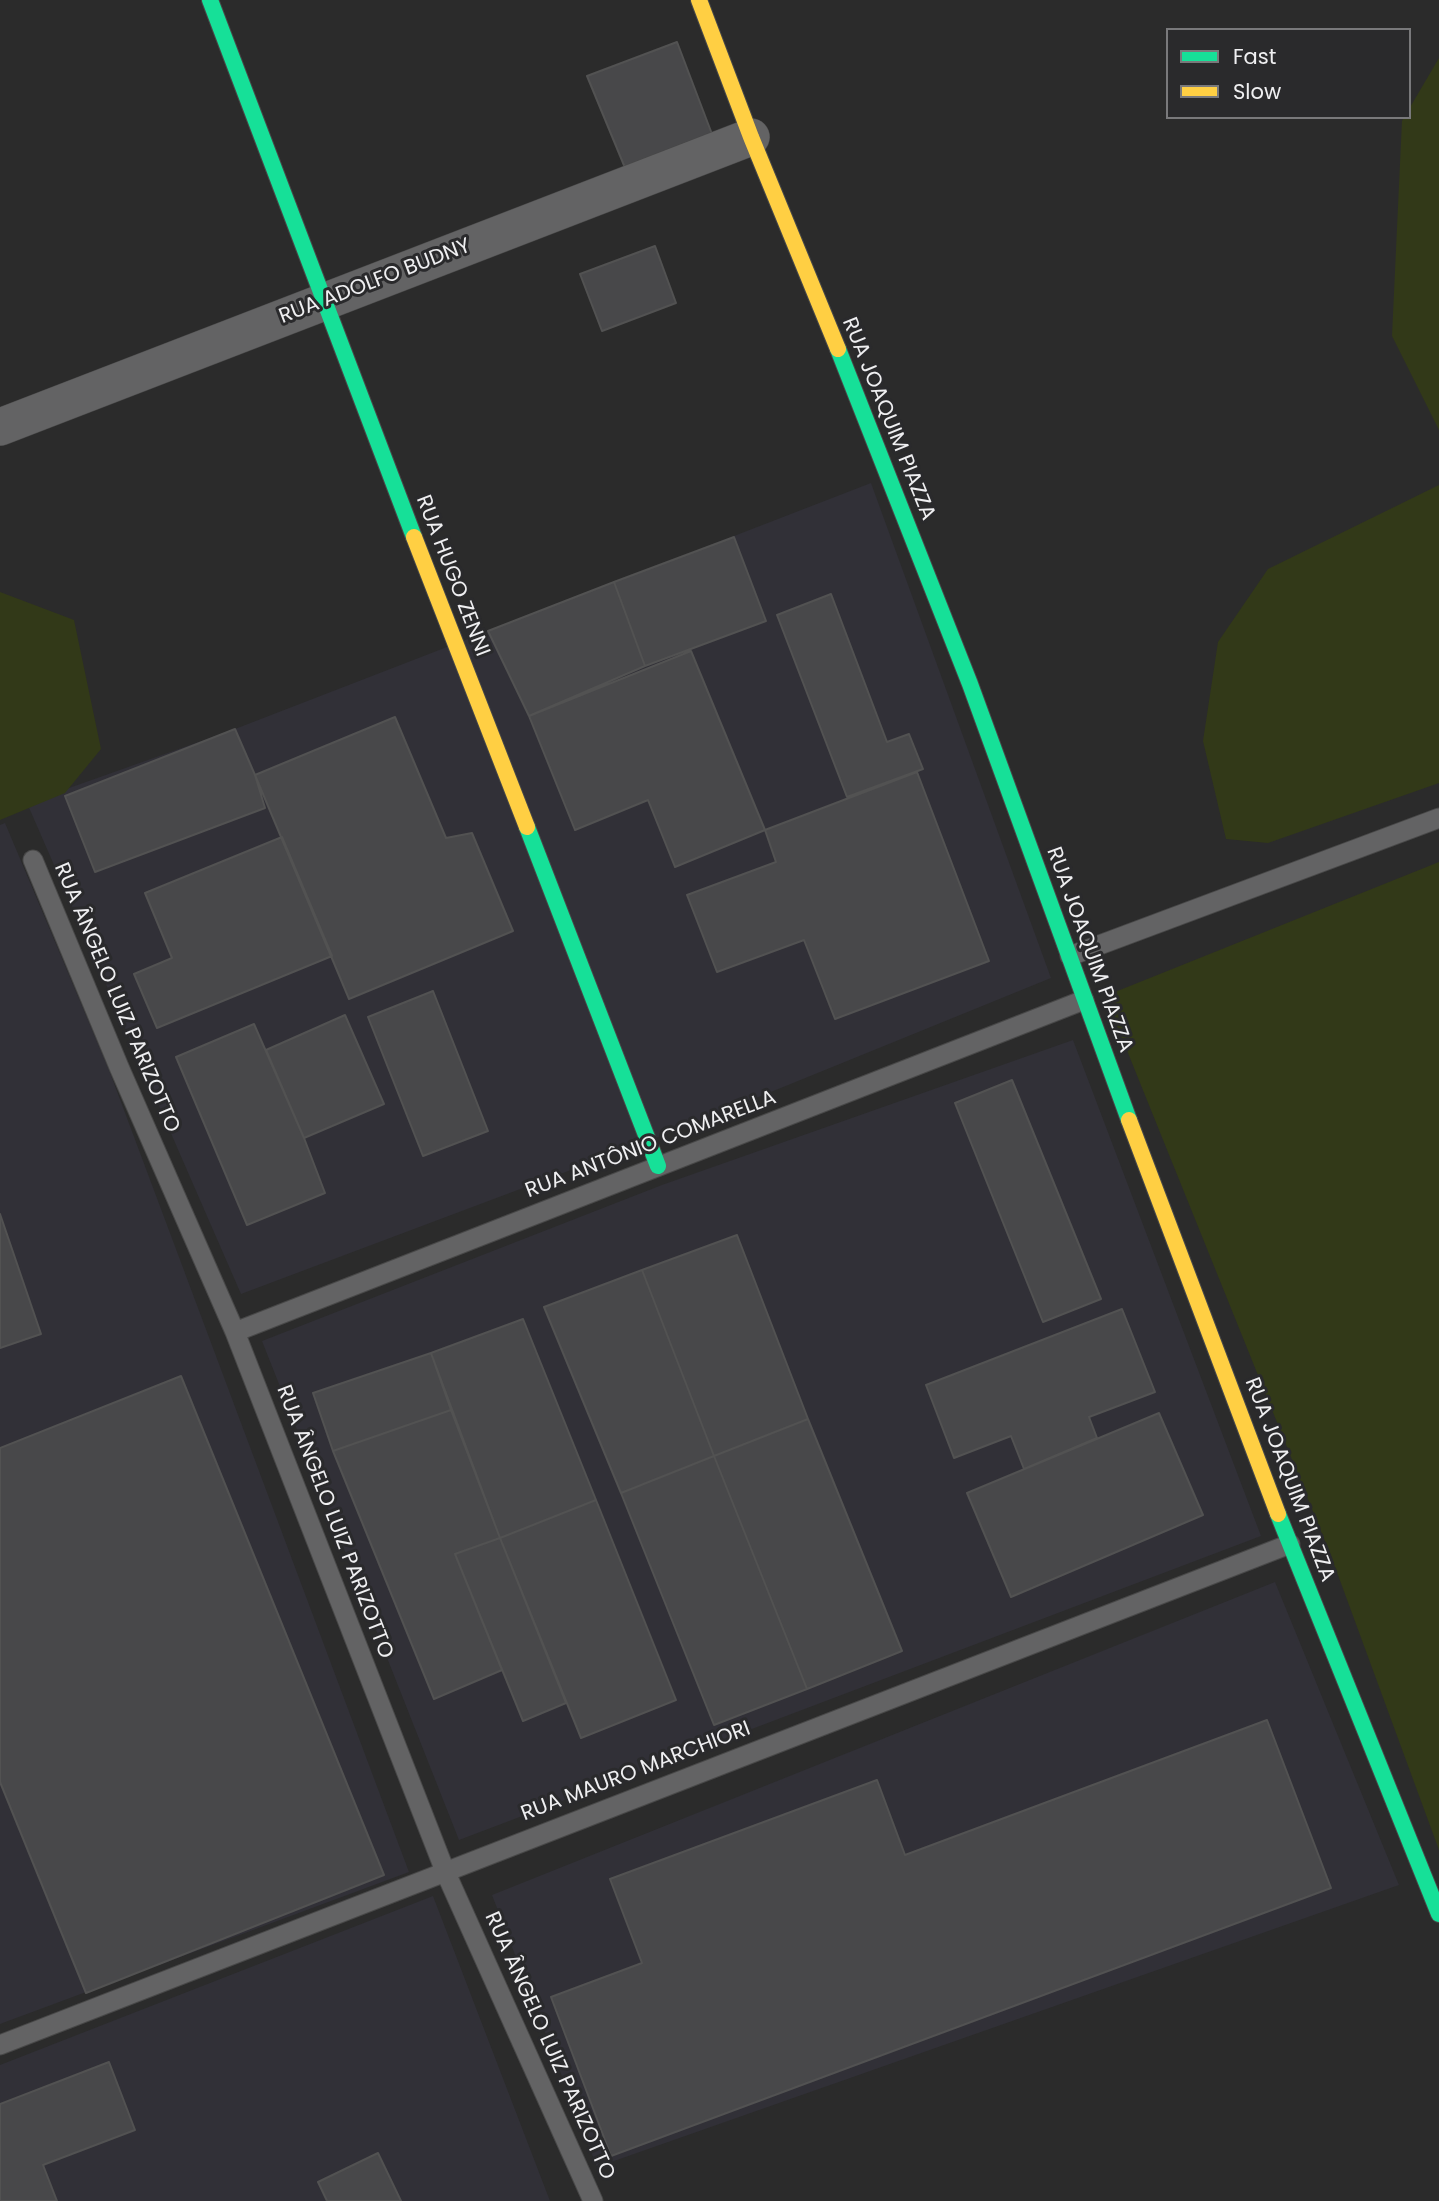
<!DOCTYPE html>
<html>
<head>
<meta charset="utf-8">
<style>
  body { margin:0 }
  #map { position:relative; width:1439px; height:2201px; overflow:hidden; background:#2b2b2b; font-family:Poppins,sans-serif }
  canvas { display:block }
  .legend { position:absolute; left:1166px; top:28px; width:245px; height:91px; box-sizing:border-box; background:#2a2a2c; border:2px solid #79797b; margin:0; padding:9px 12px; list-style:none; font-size:21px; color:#efeff1 }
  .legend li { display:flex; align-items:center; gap:14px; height:35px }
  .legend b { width:35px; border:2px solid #79797b }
</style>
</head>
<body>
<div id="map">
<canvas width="1439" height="2201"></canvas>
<ul class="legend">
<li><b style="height:9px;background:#16e098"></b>Fast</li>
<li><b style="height:9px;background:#ffcf43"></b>Slow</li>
</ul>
</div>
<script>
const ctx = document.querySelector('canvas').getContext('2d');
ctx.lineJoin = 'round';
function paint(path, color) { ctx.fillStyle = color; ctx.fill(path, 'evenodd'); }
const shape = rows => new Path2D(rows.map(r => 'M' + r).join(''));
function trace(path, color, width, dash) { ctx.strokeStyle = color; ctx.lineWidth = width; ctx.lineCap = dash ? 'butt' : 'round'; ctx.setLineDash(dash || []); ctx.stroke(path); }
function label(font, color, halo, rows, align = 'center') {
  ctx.font = font + ' Poppins,sans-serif'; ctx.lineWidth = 6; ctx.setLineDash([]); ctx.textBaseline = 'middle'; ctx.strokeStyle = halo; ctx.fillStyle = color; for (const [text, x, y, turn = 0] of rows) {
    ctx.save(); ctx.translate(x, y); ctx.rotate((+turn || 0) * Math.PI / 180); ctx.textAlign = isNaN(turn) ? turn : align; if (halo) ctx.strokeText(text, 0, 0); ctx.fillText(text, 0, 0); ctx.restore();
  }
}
paint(shape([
  [871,483,1051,978,680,1129,241,1294,27,803,235,729],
  [5,823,109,1070,409,1872,0,2024,0,825],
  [1073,1040,1261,1536,459,1840,262,1341,662,1185],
  [1275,1582,1399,1885,597,2167,492,1895],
  [433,1896,550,2201,0,2201,0,2065]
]), '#313037');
paint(shape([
  [1439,58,1439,430,1392,336,1402,121,1404,117,1409,117,1409,109],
  [1439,485,1439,783,1268,843,1226,839,1203,741,1218,642,1268,569],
  [0,592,74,620,101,749,65,793,0,820],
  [1439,862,1439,1850,1331,1556,1105,996]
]), '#323918');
const building = shape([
  [677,42,715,142,628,175,587,76,677,42],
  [655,246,676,303,602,331,580,274,655,246],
  [734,537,766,621,645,666,614,582,734,537],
  [614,582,645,666,529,716,488,631,614,582],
  [831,594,887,742,909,734,923,769,847,797,777,615,831,594],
  [691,651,765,830,675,867,648,800,575,830,529,716,691,651],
  [395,717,446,838,472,833,513,931,349,999,255,775,395,717],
  [235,729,255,775,265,808,95,872,65,796,235,729],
  [917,772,989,961,835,1019,804,940,717,972,687,895,776,862,765,830,917,772],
  [282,837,332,956,157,1028,134,974,172,958,145,893,282,837],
  [433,991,488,1131,423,1156,368,1017,433,991],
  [345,1015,384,1104,304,1138,266,1050,345,1015],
  [254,1024,304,1138,325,1193,247,1225,176,1057,254,1024],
  [1012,1080,1101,1299,1043,1322,955,1103,1012,1080],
  [0,1214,41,1334,0,1348,0,1214],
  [737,1235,808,1419,714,1456,642,1270,737,1235],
  [642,1270,714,1456,621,1493,544,1307,642,1270],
  [1122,1309,1155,1392,1089,1417,1097,1438,1024,1469,1011,1436,954,1458,926,1385,1122,1309],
  [523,1319,596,1500,500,1538,431,1353,523,1319],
  [431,1353,451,1410,333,1451,313,1393,431,1353],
  [181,1376,384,1875,86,1993,0,1782,0,1448,181,1376],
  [451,1410,500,1538,455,1554,502,1670,434,1699,333,1451,451,1410],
  [1159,1413,1203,1515,1011,1597,967,1493,1159,1413],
  [808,1419,902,1651,807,1689,714,1456,808,1419],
  [714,1456,807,1689,714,1725,621,1493,714,1456],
  [596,1500,676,1700,581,1738,500,1538,596,1500],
  [500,1538,566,1703,523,1721,455,1554,500,1538],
  [1267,1720,1331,1888,611,2156,551,1997,642,1963,610,1879,877,1780,905,1855,1267,1720],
  [109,2062,135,2130,43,2165,57,2201,0,2201,0,2104,109,2062],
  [378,2153,401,2201,327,2201,318,2182,378,2153]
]);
paint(building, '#48484a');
trace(building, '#525252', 2);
const lane = shape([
  [33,860,119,1067,235,1332,445,1871,593,2201],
  [1070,956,1439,818],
  [235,1332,1084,1000],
  [0,2045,1290,1544]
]);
const street = shape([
  [0,427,751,137]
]);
const fast = shape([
  [210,0,414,537],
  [838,349,970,684,1129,1120],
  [527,827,658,1166],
  [1278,1514,1439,1914]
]);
const slow = shape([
  [699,0,751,137,838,349],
  [414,537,527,827],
  [1129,1120,1278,1514]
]);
trace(lane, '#484848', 21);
trace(street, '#484848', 38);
trace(fast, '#484848', 18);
trace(slow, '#484848', 18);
trace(lane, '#636364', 19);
trace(street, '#636364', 37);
trace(fast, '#16e098', 16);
trace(slow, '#ffcf43', 16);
label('21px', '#efeff1', '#2a2a2c', [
  ["RUA ADOLFO BUDNY",375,282,-21],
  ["RUA JOAQUIM PIAZZA",888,419,68],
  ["RUA HUGO ZENNI",452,576,69],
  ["RUA JOAQUIM PIAZZA",1089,950,70],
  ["RUA ÂNGELO LUIZ PARIZOTTO",116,998,67],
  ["RUA ANTÔNIO COMARELLA",651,1145,-21],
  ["RUA JOAQUIM PIAZZA",1289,1480,69],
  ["RUA ÂNGELO LUIZ PARIZOTTO",334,1522,69],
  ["RUA MAURO MARCHIORI",636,1772,-21],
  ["RUA ÂNGELO LUIZ PARIZOTTO",549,2046,66]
]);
</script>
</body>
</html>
